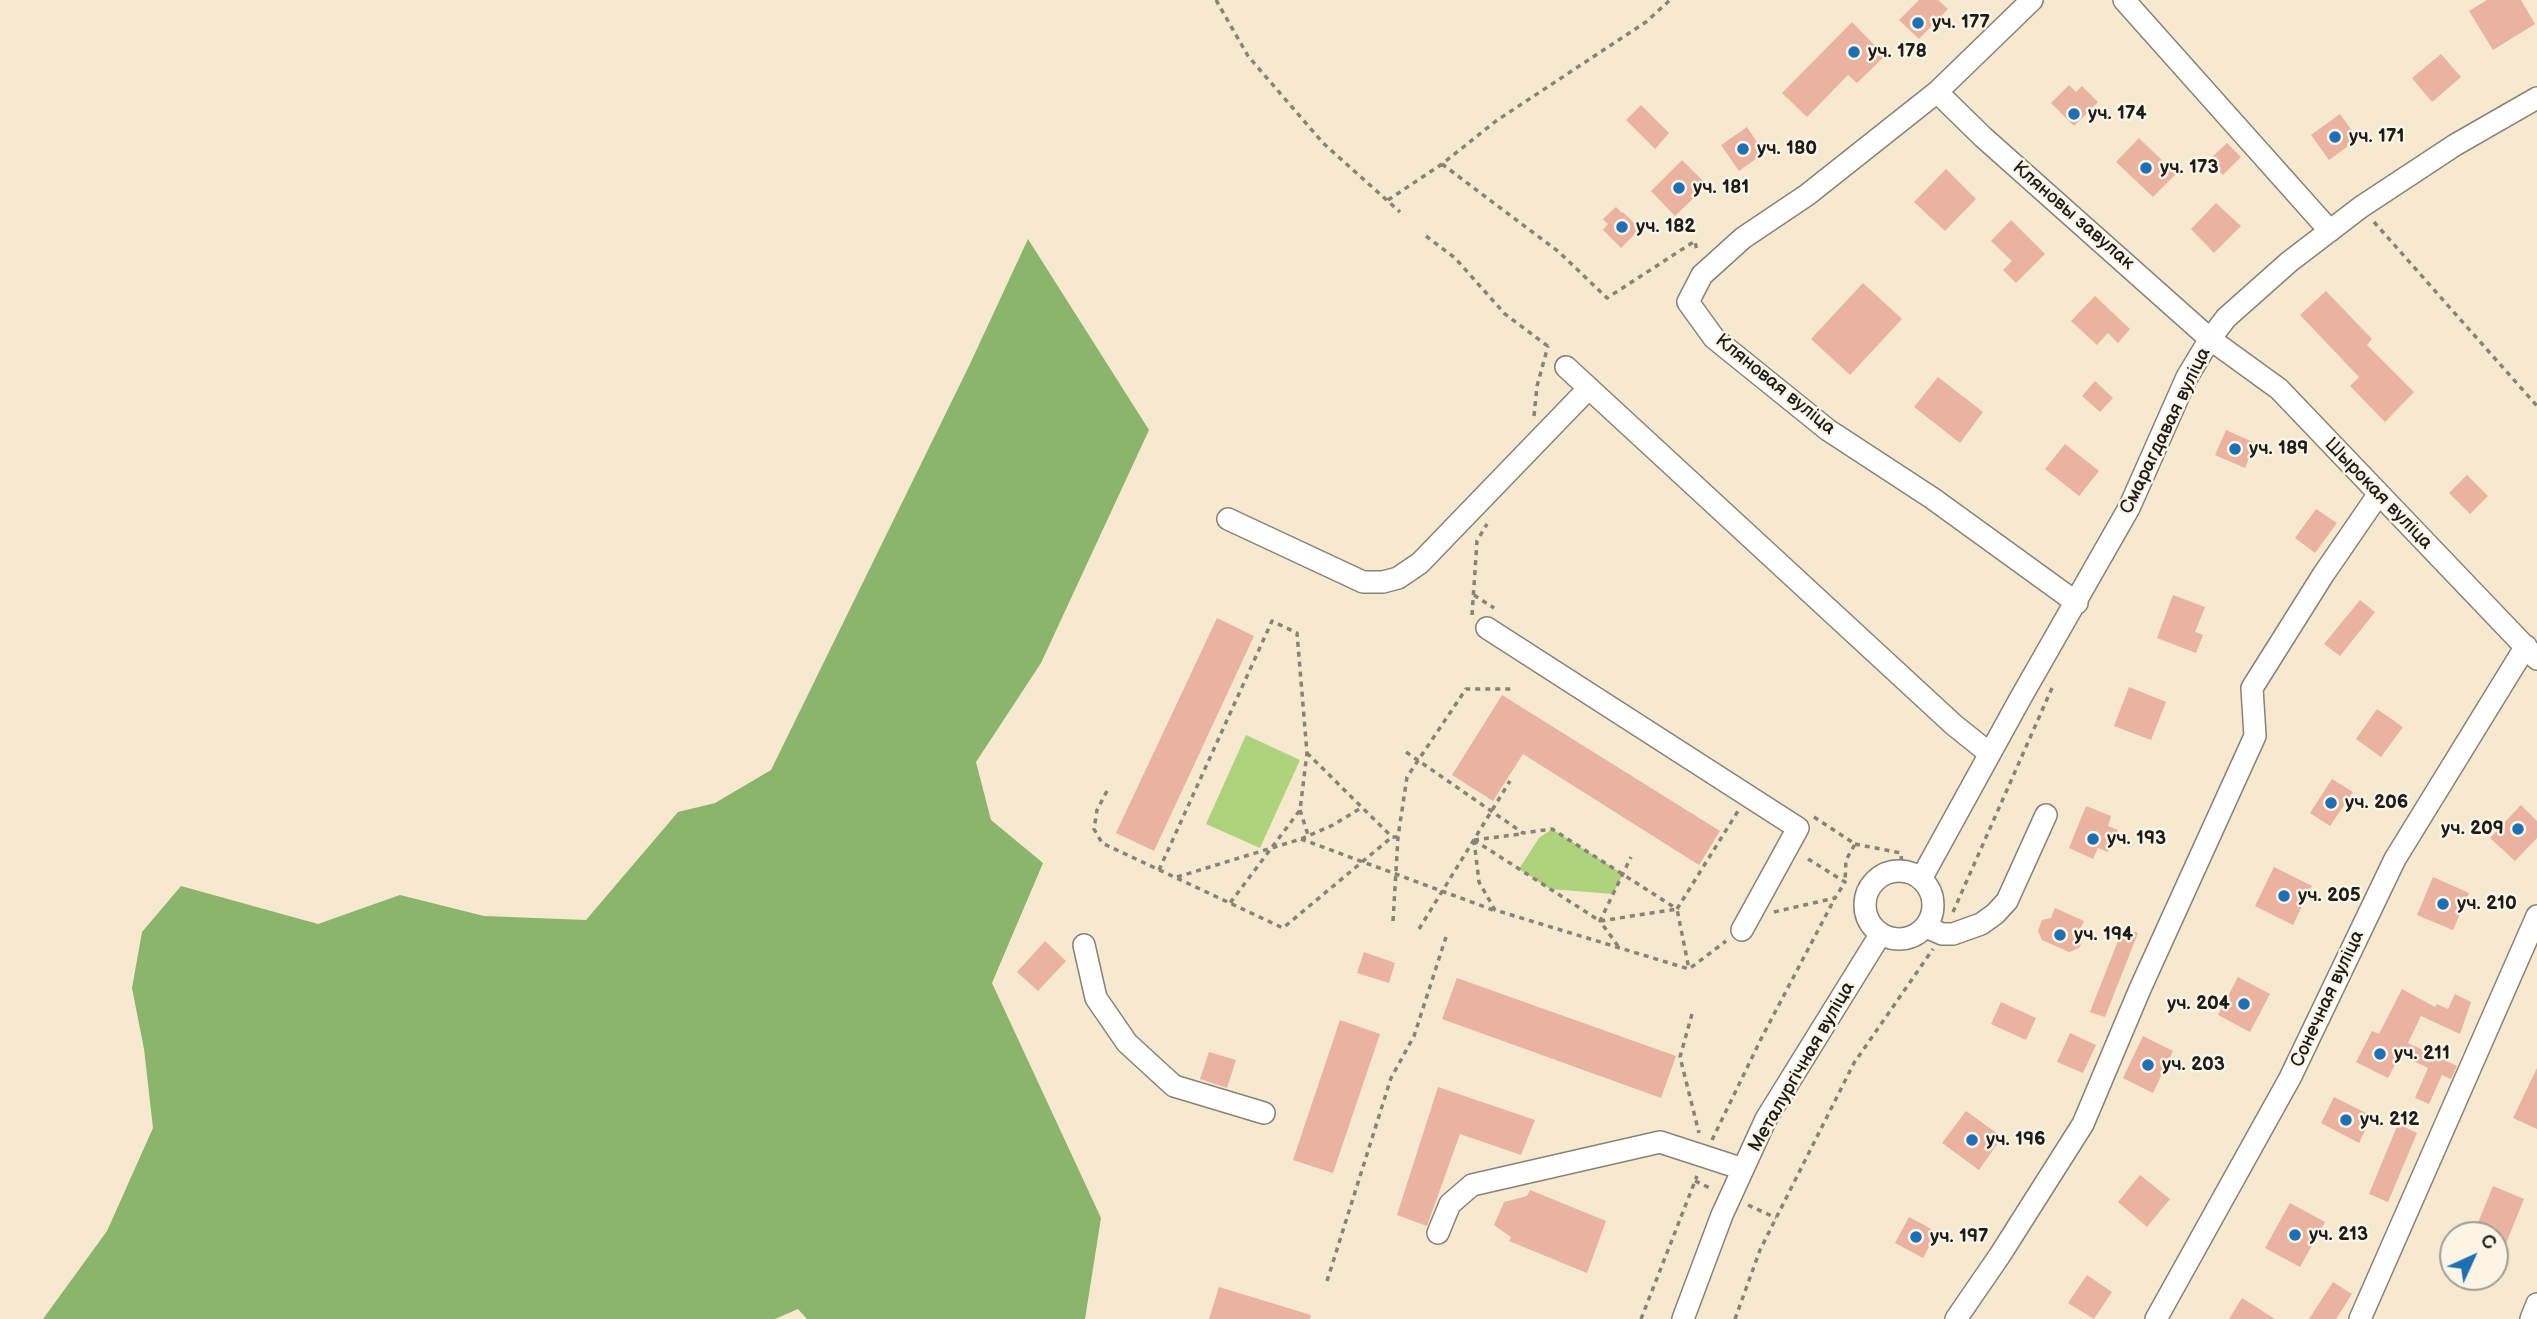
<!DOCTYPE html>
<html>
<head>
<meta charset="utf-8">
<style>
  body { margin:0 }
  #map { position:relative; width:2537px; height:1319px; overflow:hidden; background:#f7e8d0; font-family:"Balsamiq Sans",sans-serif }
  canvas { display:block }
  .north { position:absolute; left:2439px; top:1221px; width:70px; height:70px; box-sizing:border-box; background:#fcf5e5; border:2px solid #a29e95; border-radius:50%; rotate:45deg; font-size:19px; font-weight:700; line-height:28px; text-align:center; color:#1c1c1c }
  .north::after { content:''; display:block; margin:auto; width:24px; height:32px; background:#1f6fb2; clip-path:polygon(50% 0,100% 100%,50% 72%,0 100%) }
</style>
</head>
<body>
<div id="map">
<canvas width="2537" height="1319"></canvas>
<div class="north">С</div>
</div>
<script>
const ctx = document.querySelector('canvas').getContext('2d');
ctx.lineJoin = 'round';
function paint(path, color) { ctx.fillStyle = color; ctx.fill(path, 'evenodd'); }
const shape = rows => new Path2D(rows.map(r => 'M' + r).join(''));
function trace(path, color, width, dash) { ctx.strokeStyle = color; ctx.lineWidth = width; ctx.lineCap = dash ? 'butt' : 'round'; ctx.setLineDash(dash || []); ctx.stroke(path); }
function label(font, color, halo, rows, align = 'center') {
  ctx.font = font + ' "Balsamiq Sans",sans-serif'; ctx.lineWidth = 5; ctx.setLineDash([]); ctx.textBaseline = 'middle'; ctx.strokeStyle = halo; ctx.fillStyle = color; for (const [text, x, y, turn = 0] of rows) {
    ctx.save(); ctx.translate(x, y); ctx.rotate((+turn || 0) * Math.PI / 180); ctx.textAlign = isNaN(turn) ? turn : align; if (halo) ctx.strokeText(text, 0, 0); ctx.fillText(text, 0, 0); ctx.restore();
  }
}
paint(shape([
  [1246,735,1300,760,1260,848,1206,824],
  [1552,829,1623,874,1613,894,1550,889,1519,869,1539,838]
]), '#afd37c');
paint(shape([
  [1028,239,1149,430,1041,663,976,762,991,820,1043,863,992,983,1101,1218,1085,1319,807,1319,798,1309,775,1319,43,1319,107,1231,153,1128,144,1049,132,988,142,932,181,886,318,924,400,895,484,916,586,920,678,812,715,803,771,770,969,366]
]), '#8bb56c');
paint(shape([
  [1919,0,1938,0,1948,9,1919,39,1899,20],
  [2487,0,2521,0,2535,24,2493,50,2469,11],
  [1852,22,1885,56,1857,83,1848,75,1807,117,1782,93],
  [2441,54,2461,77,2432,102,2412,78],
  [2069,85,2076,92,2082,86,2098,102,2074,126,2051,103],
  [1641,105,1669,133,1655,149,1626,120],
  [2340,114,2358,139,2329,160,2311,135],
  [1747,127,1764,153,1739,171,1721,145],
  [2139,138,2176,174,2153,197,2116,162],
  [2227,143,2241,157,2223,175,2209,160],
  [1682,160,1707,185,1675,216,1651,191],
  [1946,169,1976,199,1945,231,1914,202],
  [2216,203,2241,226,2214,253,2191,229],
  [1616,207,1622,213,1623,212,1640,229,1621,248,1603,230,1608,224,1603,219],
  [2011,220,2045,254,2016,283,2003,270,2012,261,1991,241],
  [1863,283,1902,319,1850,375,1811,339],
  [2326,291,2372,339,2367,345,2414,392,2385,422,2350,386,2359,377,2300,315],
  [2095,296,2130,329,2118,343,2108,333,2097,345,2071,321],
  [1938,377,1983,412,1960,443,1914,407],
  [2095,381,2113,398,2100,412,2082,396],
  [2226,430,2255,443,2245,468,2215,455],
  [2065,444,2099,471,2079,496,2045,469],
  [2467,475,2488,496,2470,514,2449,493],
  [2316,509,2337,523,2315,553,2295,538],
  [2173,595,2205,607,2195,632,2203,635,2196,653,2157,638],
  [2360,600,2375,612,2340,656,2324,644],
  [1217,618,1254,636,1154,851,1116,833],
  [2129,687,2166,702,2151,740,2114,726],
  [1502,695,1720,831,1699,865,1523,754,1493,801,1452,775],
  [2377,709,2403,727,2381,757,2356,739],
  [2332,779,2353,792,2330,826,2310,813],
  [2521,805,2537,821,2537,838,2515,861,2490,838],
  [2086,806,2111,816,2108,826,2118,830,2108,852,2098,848,2093,859,2069,848],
  [2274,867,2312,886,2293,925,2255,906],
  [2433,877,2469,893,2453,930,2417,915],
  [2055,908,2084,921,2079,931,2083,940,2079,948,2069,952,2042,940,2038,931,2042,920,2051,918],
  [2123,928,2138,933,2105,1017,2090,1012],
  [1045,941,1066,961,1038,991,1017,972],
  [1364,952,1395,963,1389,983,1357,973],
  [2238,977,2270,994,2250,1032,2218,1015],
  [1457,978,1676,1056,1661,1098,1442,1019],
  [2402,989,2435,1007,2437,1004,2448,1009,2455,994,2471,1002,2460,1034,2421,1016,2408,1043,2457,1066,2451,1079,2442,1075,2429,1104,2415,1098,2428,1068,2400,1055,2388,1078,2356,1062,2372,1031,2379,1034],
  [2001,1002,2036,1018,2026,1040,1991,1024],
  [1340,1020,1380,1034,1333,1173,1293,1160],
  [2070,1033,2096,1045,2083,1073,2057,1062],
  [2143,1036,2173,1051,2153,1093,2123,1078],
  [1209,1052,1236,1060,1227,1088,1200,1079],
  [2537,1068,2537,1129,2513,1118],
  [1438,1087,1535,1120,1521,1155,1460,1134,1427,1226,1397,1215],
  [2334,1097,2372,1116,2359,1143,2321,1123],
  [1966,1111,2002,1137,1979,1170,1942,1143],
  [2398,1124,2417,1133,2388,1202,2369,1194],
  [2140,1175,2170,1199,2147,1227,2118,1202],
  [2493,1186,2524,1199,2496,1268,2495,1235,2473,1235],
  [1530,1190,1606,1221,1587,1273,1509,1241,1511,1237,1494,1225,1504,1202,1527,1196],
  [2290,1203,2325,1222,2300,1267,2265,1248],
  [1909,1217,1937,1232,1923,1258,1895,1243],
  [2087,1275,2112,1292,2094,1319,2068,1303],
  [2333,1282,2352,1294,2336,1319,2309,1319],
  [1219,1287,1311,1315,1310,1319,1209,1319],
  [2242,1298,2275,1319,2229,1319]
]), '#eab2a1');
const minor = shape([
  [2032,0,1937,92,1807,195,1743,238,1702,275,1688,302,1714,338,1828,430,1932,498,2077,603],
  [2124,0,2330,231],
  [1937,92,1983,137,2210,339,2279,389,2537,659],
  [1566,367,1954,725,1989,753],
  [1228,519,1363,582,1383,582,1398,578,1420,563,1589,388],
  [1487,628,1798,828,1742,930],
  '1865 905a34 34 0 1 1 68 0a34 34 0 1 1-68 0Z',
  [1921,879,2020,699,2129,508,2187,377,2210,339,2226,318,2289,262,2361,207,2455,145,2537,98],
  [1926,927,1942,934,1953,934,1981,924,1995,914,2007,901,2046,815],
  [1084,945,1096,998,1127,1043,1174,1086,1264,1113],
  [1438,1233,1450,1204,1472,1185,1660,1142,1743,1169],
  [1683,1319,1722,1215,1766,1119,1880,935],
  [1956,1319,2000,1255,2083,1124,2140,989,2255,736,2252,688,2323,575,2378,495],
  [2156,1319,2290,1078,2395,859,2526,646],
  [2360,1319,2537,916],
  [2531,1319,2537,1304]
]);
trace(minor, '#8a8276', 24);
trace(shape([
  [1216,0,1248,56,1323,143,1400,212],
  [1442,164,1559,252,1607,298,1695,241,1697,252],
  [1388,200,1442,164,1496,121,1646,22,1670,0],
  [2374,222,2537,406],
  [1426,236,1455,258,1505,314,1549,347],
  [1534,416,1537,386,1548,346],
  [1474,595,1494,608],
  [1472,615,1477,541,1487,524],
  [1406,752,1523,833,1552,829,1677,909,1738,811],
  [1307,753,1392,837,1398,837],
  [1107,791,1097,810,1094,829,1102,843,1283,928,1392,837],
  [1300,810,1308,835],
  [1814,817,1855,844,1846,860,1845,882],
  [1301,839,1493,910],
  [1474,840,1479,882,1495,910,1689,969,1726,941],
  [1474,840,1600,921,1677,909,1689,969],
  [1474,840,1521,834],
  [1855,844,1901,853,1902,870],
  [1159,870,1272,621,1297,633,1307,753,1300,810,1230,903],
  [1177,877,1301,839,1333,825,1361,808],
  [1774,912,1835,898,1845,882,1805,857],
  [1953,912,2052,688],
  [1393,921,1398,837,1407,777,1466,689,1513,689],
  [1419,929,1510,781],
  [1618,946,1600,921,1631,857],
  [1692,1014,1680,1057,1699,1133],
  [1712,1140,1762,1037,1835,898],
  [1695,1181,1712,1189],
  [1748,1205,1776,1218],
  [1327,1281,1391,1078,1414,1036,1446,937],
  [1641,1319,1697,1176],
  [1735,1319,1760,1250,1854,1063,1933,949]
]), '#8a8276', 3.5, [5, 5]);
trace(minor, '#fff', 21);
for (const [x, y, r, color] of [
  [1918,23,7,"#1f6fb2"],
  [1854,52,7,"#1f6fb2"],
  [2074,114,7,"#1f6fb2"],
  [2335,137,7,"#1f6fb2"],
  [1743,149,7,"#1f6fb2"],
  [2146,168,7,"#1f6fb2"],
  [1679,188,7,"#1f6fb2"],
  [1622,227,7,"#1f6fb2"],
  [2235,449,7,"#1f6fb2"],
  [2331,803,7,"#1f6fb2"],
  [2518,829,7,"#1f6fb2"],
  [2093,839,7,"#1f6fb2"],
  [2284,896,7,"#1f6fb2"],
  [2443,904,7,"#1f6fb2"],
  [2060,935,7,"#1f6fb2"],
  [2244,1004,7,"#1f6fb2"],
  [2380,1054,7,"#1f6fb2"],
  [2148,1065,7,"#1f6fb2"],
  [2346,1120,7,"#1f6fb2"],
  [1972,1140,7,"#1f6fb2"],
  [2295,1235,7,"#1f6fb2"],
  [1916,1237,7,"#1f6fb2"]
]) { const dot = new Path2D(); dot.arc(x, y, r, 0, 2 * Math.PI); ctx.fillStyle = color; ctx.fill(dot); trace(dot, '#fcf5e5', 2.5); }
label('bold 19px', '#1c1c1c', '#fcf5e5', [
  ["уч. 177",1932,23],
  ["уч. 178",1868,52],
  ["уч. 174",2088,114],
  ["уч. 171",2349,137],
  ["уч. 180",1757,149],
  ["уч. 173",2160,168],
  ["уч. 181",1693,188],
  ["уч. 182",1636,227],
  ["уч. 189",2249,449],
  ["уч. 206",2345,803],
  ["уч. 209",2504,829,"right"],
  ["уч. 193",2107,839],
  ["уч. 205",2298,896],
  ["уч. 210",2457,904],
  ["уч. 194",2074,935],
  ["уч. 204",2230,1004,"right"],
  ["уч. 211",2394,1054],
  ["уч. 203",2162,1065],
  ["уч. 212",2360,1120],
  ["уч. 196",1986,1140],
  ["уч. 213",2309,1235],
  ["уч. 197",1930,1237]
], 'left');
label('19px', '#1c1c1c', '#fcf5e5', [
  ["Кляновы завулак",2073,216,41],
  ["Кляновая вуліца",1775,385,39],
  ["Смарагдавая вуліца",2166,431,-64],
  ["Шырокая вуліца",2378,494,46],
  ["Сонечная вуліца",2328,999,-65],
  ["Металургічная вуліца",1802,1067,-60]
]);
</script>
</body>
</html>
